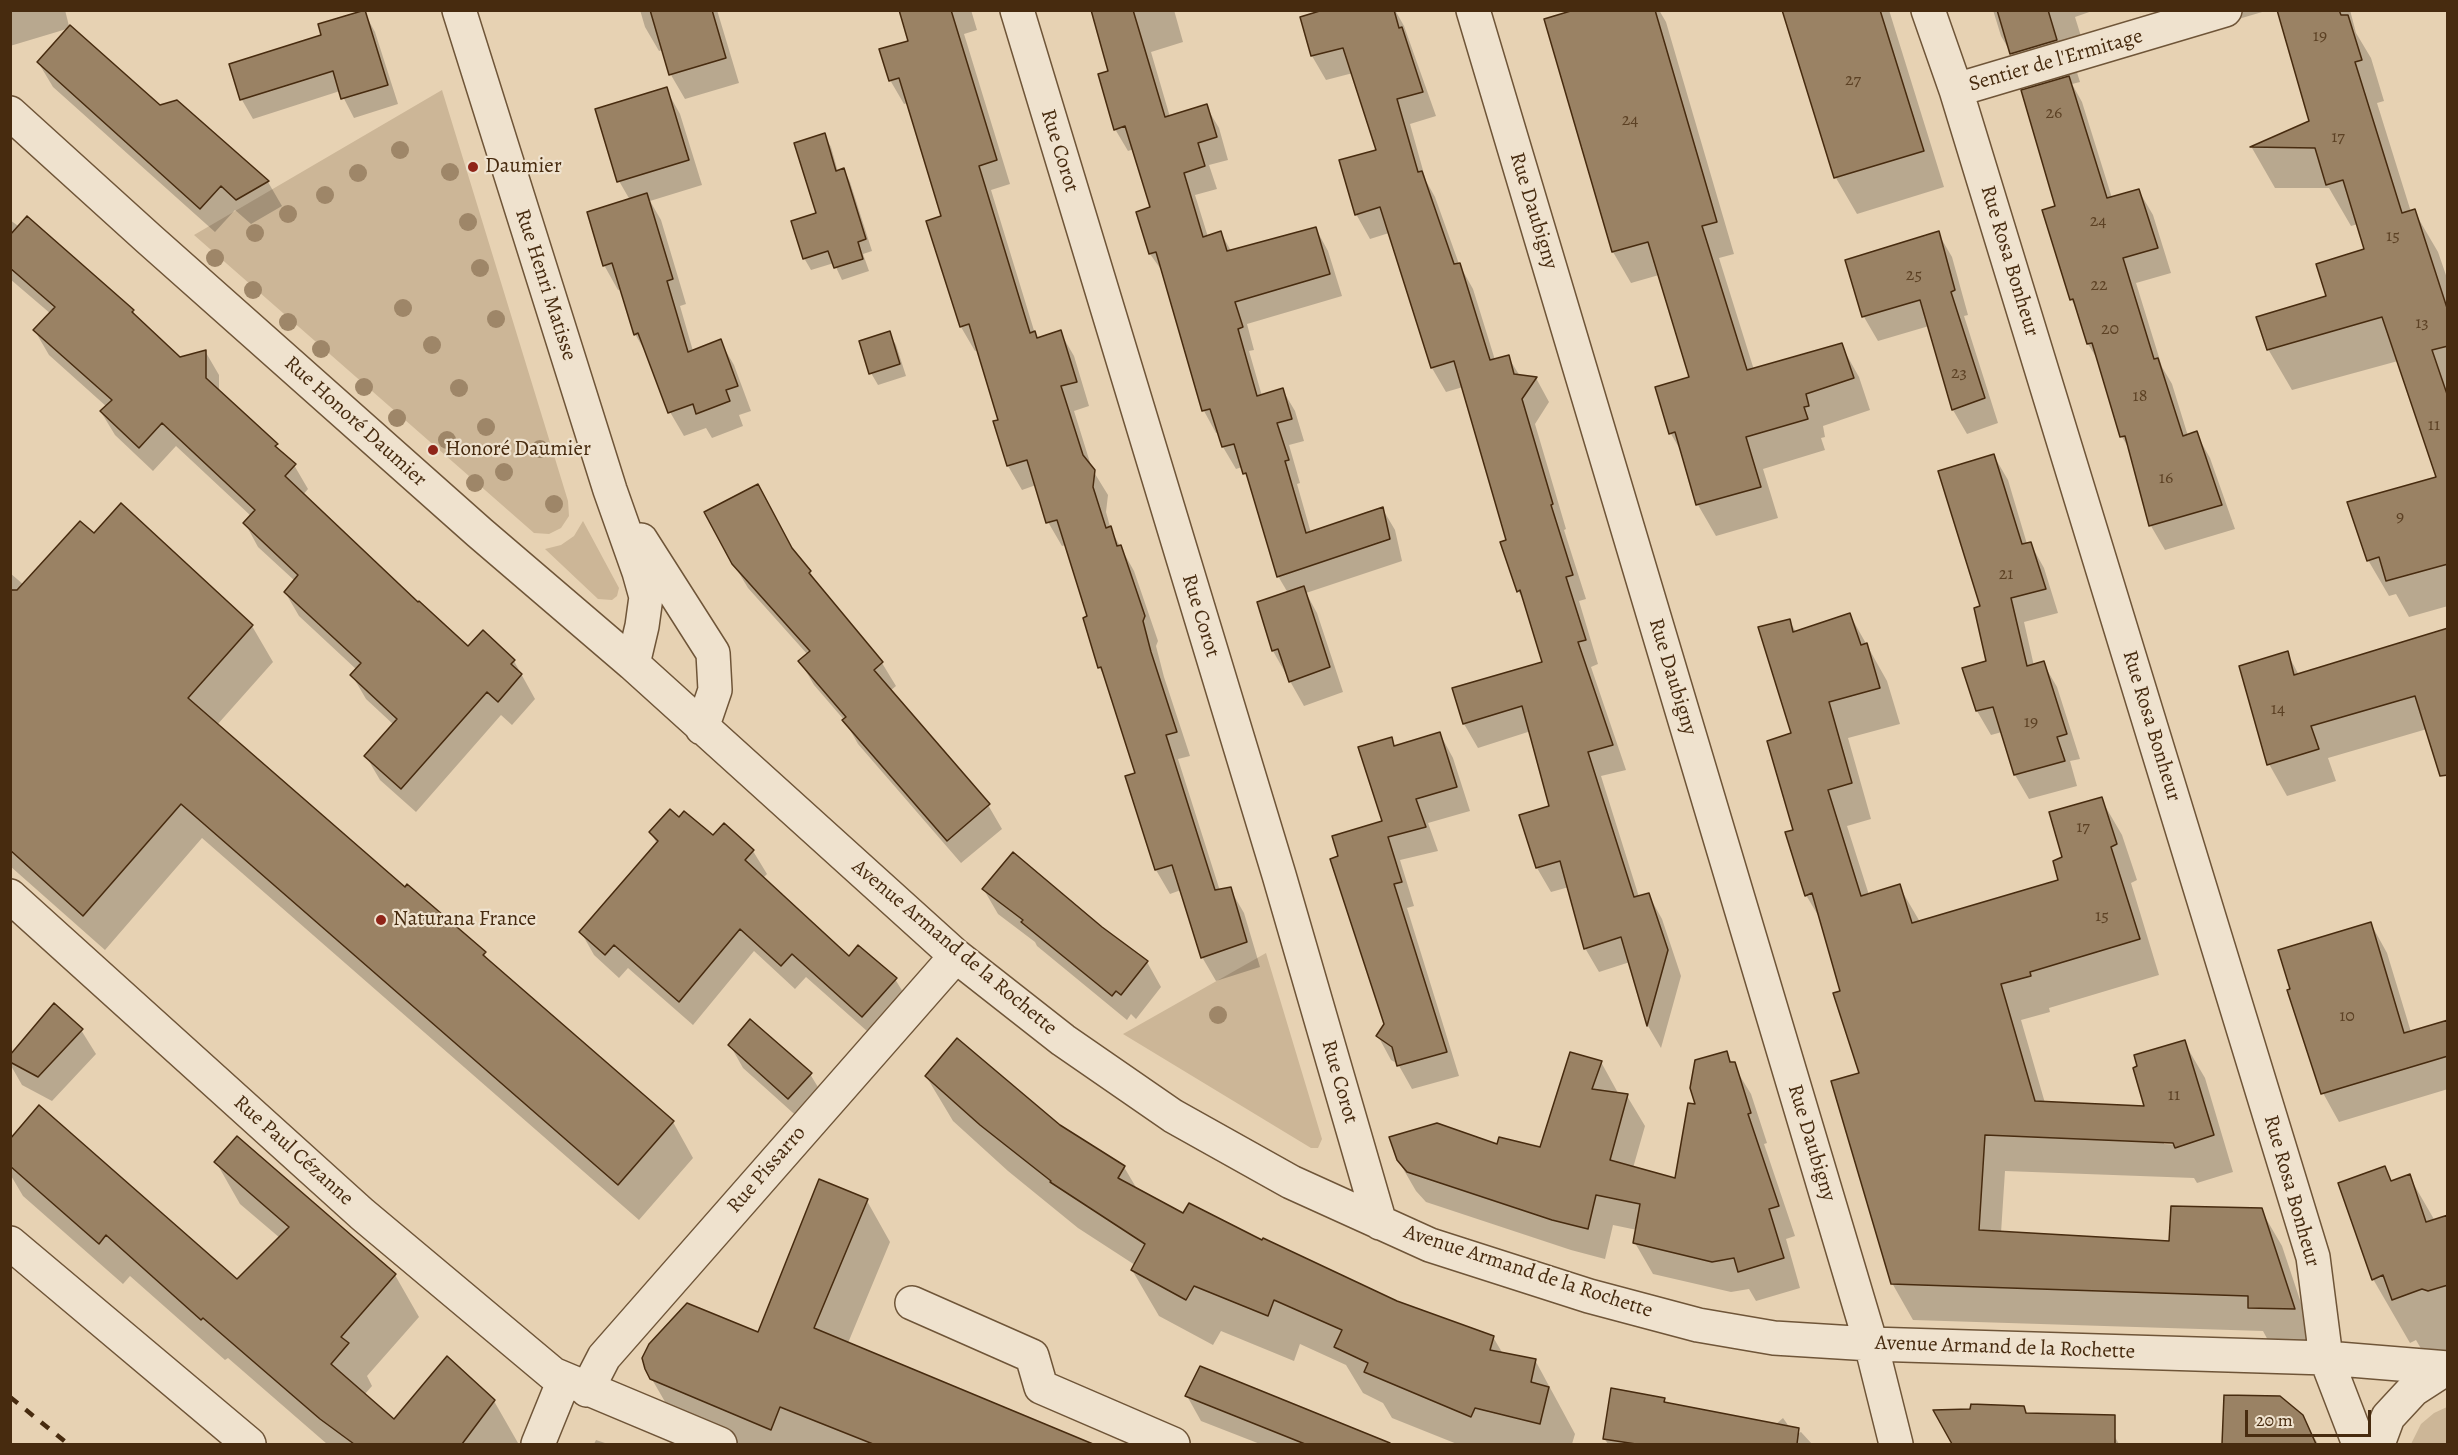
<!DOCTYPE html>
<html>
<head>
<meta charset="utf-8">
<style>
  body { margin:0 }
  #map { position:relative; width:2458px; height:1455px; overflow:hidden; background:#e7d2b3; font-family:Alegreya,serif }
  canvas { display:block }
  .frame { position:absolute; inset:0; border:12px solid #472b0f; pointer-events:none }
  .scale { position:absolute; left:2245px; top:1410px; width:126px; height:27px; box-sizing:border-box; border:3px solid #472b0f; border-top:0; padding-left:8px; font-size:18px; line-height:21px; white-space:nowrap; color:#472b0f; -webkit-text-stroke:4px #efe2ce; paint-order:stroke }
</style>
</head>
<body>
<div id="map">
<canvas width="2458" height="1455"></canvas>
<div class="frame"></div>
<div class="scale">20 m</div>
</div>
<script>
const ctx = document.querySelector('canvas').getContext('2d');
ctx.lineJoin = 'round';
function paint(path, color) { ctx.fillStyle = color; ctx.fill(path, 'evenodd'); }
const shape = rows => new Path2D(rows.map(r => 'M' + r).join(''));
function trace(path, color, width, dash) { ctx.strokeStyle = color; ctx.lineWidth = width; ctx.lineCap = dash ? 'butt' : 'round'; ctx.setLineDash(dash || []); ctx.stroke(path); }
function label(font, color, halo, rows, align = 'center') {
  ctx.font = font + ' Alegreya,serif'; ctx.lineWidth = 4.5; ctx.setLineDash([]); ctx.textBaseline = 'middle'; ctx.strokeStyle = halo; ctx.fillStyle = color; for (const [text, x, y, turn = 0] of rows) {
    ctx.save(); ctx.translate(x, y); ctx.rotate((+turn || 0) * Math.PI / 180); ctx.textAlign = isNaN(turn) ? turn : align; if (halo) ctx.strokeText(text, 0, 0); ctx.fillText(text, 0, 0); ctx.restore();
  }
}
paint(shape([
  [442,90,568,501,569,516,561,528,549,534,534,533,194,235],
  [583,521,619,588,617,596,612,600,598,599,545,549,561,545,574,536],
  [1266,953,1322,1139,1318,1148,1311,1148,1123,1034],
  [2447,1407,2447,1444,2411,1444,2421,1424,2434,1413]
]), '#ccb697');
paint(shape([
  [10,10,65,10,69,26,159,107,177,102,268,182,282,206,251,224,235,210,215,232,53,87,38,62,70,28,10,46],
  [640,10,717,10,739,83,685,99,671,75,663,50,659,51,645,27],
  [900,10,971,10,977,30,964,34,1010,184,991,190,1036,337,1038,339,1060,332,1074,356,1089,406,1074,411,1092,469,1108,495,1106,512,1111,530,1134,571,1158,641,1156,646,1164,677,1190,756,1178,759,1220,891,1230,889,1244,913,1260,967,1216,981,1202,957,1181,890,1170,894,1156,870,1127,777,1137,774,1107,681,1099,667,1089,617,1066,545,1062,546,1048,522,1036,485,1022,490,1008,466,1000,421,978,350,975,351,961,327,928,222,943,217,908,103,904,104,890,80,910,42],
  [1092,10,1174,10,1183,42,1151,52,1170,117,1206,106,1219,128,1228,160,1209,165,1217,189,1195,195,1208,237,1221,233,1231,251,1316,229,1328,251,1342,296,1247,324,1254,350,1249,351,1262,396,1282,389,1295,411,1304,441,1289,445,1300,483,1297,484,1311,533,1382,508,1395,530,1402,561,1306,593,1317,613,1343,692,1304,706,1273,651,1259,603,1288,593,1278,576,1251,486,1242,467,1236,469,1223,447,1219,432,1216,433,1204,411,1165,275,1150,254,1138,213,1152,208,1134,149,1128,151,1115,129,1110,72],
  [1360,10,1395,10,1404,26,1436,116,1410,124,1426,181,1435,197,1459,264,1473,289,1495,360,1508,357,1520,376,1536,378,1549,402,1535,424,1566,529,1564,530,1586,599,1579,601,1598,664,1591,667,1626,770,1601,776,1639,897,1648,894,1662,919,1681,976,1661,1048,1648,1026,1630,962,1599,972,1585,948,1569,887,1551,892,1537,868,1551,807,1531,731,1478,748,1464,724,1454,689,1544,663,1527,605,1518,591,1507,541,1463,387,1446,392,1432,368,1389,233,1370,239,1356,214,1378,151,1353,73,1326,80,1312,56,1302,18],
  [1580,10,1659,10,1666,22,1734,254,1719,258,1754,370,1841,345,1859,377,1870,410,1823,426,1825,437,1821,438,1825,450,1763,469,1778,518,1716,536,1698,505,1684,456,1671,434,1657,388,1691,378,1659,275,1631,283,1613,252,1546,20],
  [1784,10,1889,10,1944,187,1857,214,1836,178],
  [1993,10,2095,10,2075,17,2088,59,2074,63,2080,82,2072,84,2082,102,2112,198,2139,191,2153,215,2171,273,2136,283,2162,367,2172,384,2188,436,2196,433,2210,458,2235,529,2165,550,2151,526,2131,452,2122,437,2099,362,2088,344,2078,311,2071,299,2056,207,2032,89,2001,36],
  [2197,10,2269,10,2208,28],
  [2278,10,2350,10,2356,33,2371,58,2384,101,2377,103,2411,212,2414,211,2438,252,2448,281,2448,606,2409,617,2396,594,2389,596,2368,560,2442,478,2398,361,2292,390,2268,349,2328,297,2366,250,2358,224,2351,226,2329,188,2275,188,2252,148,2311,122],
  [364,12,375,32,398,104,354,118,340,91,253,119,242,100,231,65,323,36],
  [666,89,680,114,702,185,650,201,661,220,686,304,680,306,693,351,720,341,734,365,751,411,739,415,743,426,712,438,706,428,684,436,670,412,649,358,635,334,621,289,618,290,604,265,630,200,619,181,597,110],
  [824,135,831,147,838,172,844,170,850,182,872,251,863,254,869,271,842,280,834,263,811,270,804,258,818,214],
  [10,220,133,311,137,319,180,359,205,351,219,375,219,392,276,445,281,453,294,465,308,489,302,496,468,649,483,632,514,661,535,699,512,725,501,715,416,812,380,780,366,756,394,725,366,699,352,675,357,670,299,616,285,592,295,581,258,547,245,523,251,516,176,446,153,471,115,435,101,412,107,407,49,355,35,331,51,314,10,279],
  [1938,233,1952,257,1968,315,1964,316,1998,423,1967,434,1953,410,1929,326,1878,341,1864,317,1846,261],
  [889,333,896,345,906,376,878,385,871,373],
  [1994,456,2008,480,2027,544,2030,543,2044,568,2058,613,2024,622,2034,666,2043,663,2057,687,2080,759,2070,761,2077,786,2029,799,2015,775,2002,732,1991,735,1977,711,1964,669,1988,662,1982,607],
  [121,505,252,626,273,662,217,725,405,889,484,953,489,962,673,1122,693,1158,639,1220,202,838,105,950,10,866,10,573,24,585,94,536],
  [794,553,810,572,819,587,882,663,896,686,890,691,988,805,1002,829,961,863,858,744,845,721,814,685,800,661,808,655,748,588,733,563],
  [1850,615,1887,681,1900,724,1848,738,1871,819,1847,826,1869,895,1899,886,1920,922,2060,882,2063,858,2101,799,2122,835,2137,880,2131,883,2159,975,2049,1008,2050,1012,2021,1020,2045,1103,2146,1108,2184,1042,2205,1078,2233,1172,2197,1183,2194,1178,2005,1171,2001,1233,2171,1242,2261,1210,2282,1246,2315,1345,2270,1344,2263,1331,1913,1320,1892,1283,1861,1075,1842,992,1822,922,1806,895,1795,831,1789,620,1796,632],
  [2164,1141,2180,1145,2164,1144],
  [2448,630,2427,729,2328,758,2336,781,2287,796,2269,764,2287,653,2299,675],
  [1440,734,1453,758,1470,811,1428,823,1438,851,1400,860,1414,906,1407,908,1459,1076,1412,1089,1398,1064,1391,1060,1378,1036,1386,1024,1340,857,1384,822,1391,739,1395,747],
  [679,819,713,837,753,851,767,874,763,878,849,958,895,979,909,1002,876,1039,806,977,795,989,754,951,693,1025,628,968,619,978,594,955,581,932,657,844,651,833],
  [984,890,1101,928,1147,962,1161,987,1136,1019,1131,1014,1127,1020,1037,946,1035,942,998,914],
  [2371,924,2387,953,2411,1032,2448,1021,2448,1089,2339,1122,2323,1093,2292,990],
  [81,1030,96,1054,52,1101,22,1085,10,1064,10,1057],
  [730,1045,810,1074,824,1097,802,1121,743,1068],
  [1726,1053,1751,1094,1767,1143,1764,1144,1795,1236,1786,1239,1800,1288,1756,1301,1749,1289,1731,1292,1653,1274,1635,1243,1637,1230,1613,1225,1605,1259,1571,1250,1426,1202,1416,1191,1398,1160,1498,1146,1541,1149,1601,1062,1618,1093,1627,1096,1645,1126,1633,1168,1676,1180,1697,1106],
  [926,1076,1059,1126,1124,1167,1137,1189,1184,1215,1263,1242,1396,1302,1493,1337,1503,1354,1535,1360,1575,1434,1572,1444,1457,1444,1392,1418,1383,1403,1363,1393,1346,1365,1300,1344,1294,1361,1221,1331,1213,1345,1159,1316,1132,1270,1135,1265,1078,1228,1008,1171,953,1121],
  [237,1138,395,1275,419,1317,367,1376,372,1386,364,1395,394,1421,447,1358,494,1401,518,1443,517,1444,327,1444,228,1358,225,1360,130,1276,123,1284,23,1196,10,1174,10,1141,237,1281,280,1238,240,1204,216,1162],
  [2384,1168,2392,1182,2409,1176,2435,1221,2448,1217,2448,1358,2430,1364,2416,1340,2410,1343,2373,1279],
  [867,1201,890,1242,848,1343,1092,1444,735,1444,675,1419,646,1369,759,1334],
  [1187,1396,1340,1424,1351,1444,1260,1444,1201,1421],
  [2226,1396,2302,1416,2318,1444,2223,1444],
  [1664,1400,1667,1404,1775,1425,1783,1418,1795,1435,1801,1432,1812,1444,1608,1444,1604,1438],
  [2023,1407,2027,1414,2103,1417,2119,1444,1954,1444,1936,1412],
  [596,1440,608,1444,594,1444]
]), '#0003');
const building = shape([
  [365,10,388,85,341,99,333,71,240,100,229,64,321,35,318,24,365,10],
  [650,10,712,10,726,58,669,75,650,10],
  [899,10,951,10,997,160,979,166,1030,333,1035,331,1037,338,1061,330,1077,382,1061,386,1083,455,1095,470,1093,487,1106,528,1111,526,1117,546,1121,545,1145,616,1143,621,1151,652,1177,732,1166,735,1215,890,1231,887,1247,942,1201,958,1172,865,1155,870,1125,776,1135,773,1101,667,1098,668,1083,618,1087,616,1057,520,1046,523,1027,460,1007,466,993,421,998,420,969,324,960,327,926,221,941,216,899,78,889,81,879,49,908,41,899,10],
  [1091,10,1133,10,1165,117,1207,104,1217,137,1198,143,1205,166,1184,173,1203,237,1221,231,1227,251,1316,227,1330,274,1235,302,1243,327,1238,329,1257,396,1283,388,1292,419,1277,423,1289,460,1285,461,1306,533,1383,507,1390,539,1277,577,1246,473,1243,474,1234,444,1222,447,1210,409,1202,411,1156,252,1149,254,1136,212,1150,207,1125,126,1114,130,1098,74,1108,71,1091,10],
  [1323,10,1394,10,1399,28,1402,27,1423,92,1397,99,1418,172,1422,171,1454,264,1460,263,1490,360,1509,355,1514,374,1537,377,1522,399,1553,504,1551,505,1573,575,1566,577,1586,640,1578,642,1613,745,1588,752,1634,897,1649,893,1668,950,1647,1026,1621,937,1584,949,1560,861,1536,868,1519,815,1549,806,1522,706,1463,724,1452,688,1542,662,1520,590,1517,592,1500,542,1506,540,1454,361,1431,368,1380,207,1355,215,1339,160,1376,150,1343,48,1311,56,1300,17,1323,10],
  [1574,10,1655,10,1717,222,1702,226,1747,370,1842,343,1854,378,1806,394,1809,406,1804,407,1808,419,1746,437,1761,487,1696,505,1675,432,1669,434,1655,387,1689,377,1648,242,1612,252,1544,19,1574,10],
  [1782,10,1880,10,1924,151,1834,178,1782,10],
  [1997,10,2048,10,2057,40,2010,54,1997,10],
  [2277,10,2339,10,2341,15,2348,15,2362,60,2355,62,2402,213,2415,209,2448,311,2448,346,2432,350,2448,397,2448,564,2386,581,2379,557,2367,561,2347,502,2436,477,2382,317,2267,350,2256,317,2326,296,2316,264,2364,249,2343,180,2326,185,2315,148,2250,147,2309,121,2277,10],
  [70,25,160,105,177,100,269,181,236,200,221,186,200,209,37,62,70,25],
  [2069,76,2107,198,2139,189,2158,248,2123,258,2154,359,2158,358,2183,436,2197,431,2222,505,2149,526,2125,436,2120,437,2092,343,2087,344,2073,299,2070,300,2042,210,2055,206,2021,90,2069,76],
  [667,87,689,160,617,182,595,109,667,87],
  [825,133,836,171,844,168,866,239,858,242,863,259,834,268,828,251,803,259,791,221,816,213,794,143,825,133],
  [647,193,673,279,667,281,688,352,721,339,738,386,726,390,730,401,696,414,693,404,668,413,638,333,634,335,612,263,603,266,587,212,647,193],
  [27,216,134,310,132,312,180,357,206,350,206,378,278,444,275,446,296,464,285,476,418,602,419,601,468,646,483,630,515,660,511,664,522,674,498,702,487,692,401,789,364,756,397,719,350,675,361,663,284,592,298,575,243,523,255,510,162,423,139,448,100,411,112,400,33,330,55,307,10,268,10,235,27,216],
  [1939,231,1955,290,1951,292,1985,398,1952,410,1920,300,1862,317,1845,260,1939,231],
  [890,331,900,364,869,374,859,341,890,331],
  [1994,454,2022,544,2031,542,2046,589,2011,598,2027,666,2044,661,2067,734,2057,737,2065,761,2014,775,1993,707,1976,711,1962,668,1986,661,1974,608,1980,606,1938,471,1994,454],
  [758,484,792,548,811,571,809,573,883,662,874,670,990,804,947,841,842,720,846,717,798,661,810,651,732,564,704,512,758,484],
  [121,503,253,625,188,698,405,887,407,884,486,952,483,955,674,1121,618,1185,181,804,83,916,10,850,10,590,17,590,80,521,94,533,121,503],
  [1304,586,1330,667,1289,682,1278,649,1272,651,1257,602,1304,586],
  [1850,613,1861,645,1867,643,1880,688,1829,702,1852,783,1828,790,1861,896,1900,884,1912,923,2058,880,2053,861,2062,857,2049,812,2102,797,2117,844,2111,847,2140,939,2030,972,2031,976,2001,984,2035,1101,2144,1106,2133,1068,2137,1066,2134,1055,2185,1040,2214,1135,2175,1148,2173,1143,1985,1135,1979,1230,2169,1241,2171,1206,2262,1208,2295,1309,2248,1308,2248,1296,1891,1284,1831,1081,1859,1073,1833,993,1840,991,1812,893,1805,896,1785,832,1793,830,1767,741,1791,733,1758,627,1790,619,1793,632,1850,613],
  [2448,628,2448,775,2440,776,2415,696,2311,726,2319,749,2267,765,2239,666,2288,651,2294,675,2448,628],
  [1440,732,1457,787,1416,799,1426,827,1388,837,1402,882,1394,884,1447,1052,1397,1066,1392,1047,1376,1036,1384,1024,1330,859,1338,856,1332,836,1382,821,1358,747,1392,737,1394,746,1440,732],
  [670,809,679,817,684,811,713,835,724,823,754,850,745,860,849,956,858,945,897,978,862,1017,792,954,781,966,740,929,679,1002,614,945,605,955,579,932,658,841,649,832,670,809],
  [1013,852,1102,927,1148,961,1121,995,1116,991,1112,996,1021,922,1023,920,982,889,1013,852],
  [2371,922,2404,1033,2448,1020,2448,1056,2321,1094,2287,990,2290,989,2278,950,2371,922],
  [54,1003,83,1029,38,1077,10,1062,10,1055,54,1003],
  [750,1019,812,1073,788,1099,728,1045,750,1019],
  [957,1038,1060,1125,1125,1166,1118,1178,1183,1213,1189,1203,1262,1240,1263,1238,1397,1301,1494,1336,1490,1350,1536,1359,1531,1382,1549,1387,1540,1424,1475,1408,1471,1417,1364,1372,1368,1363,1334,1347,1342,1330,1274,1300,1268,1316,1194,1286,1186,1300,1131,1270,1145,1244,1050,1182,1051,1181,980,1125,925,1076,957,1038],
  [1727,1051,1730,1062,1735,1062,1751,1113,1748,1114,1779,1206,1769,1209,1784,1258,1738,1272,1734,1258,1712,1262,1633,1243,1640,1204,1596,1195,1588,1229,1552,1220,1407,1172,1397,1160,1389,1137,1437,1123,1497,1144,1499,1137,1540,1147,1570,1052,1602,1061,1592,1089,1628,1094,1610,1160,1675,1178,1688,1103,1695,1104,1690,1088,1695,1060,1727,1051],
  [39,1105,237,1279,289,1227,214,1162,237,1136,396,1274,341,1337,349,1343,331,1364,394,1419,447,1356,495,1400,462,1444,354,1444,320,1419,203,1318,201,1320,106,1235,99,1244,10,1166,10,1139,39,1105],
  [2385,1166,2391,1181,2410,1174,2426,1222,2448,1215,2448,1285,2428,1291,2422,1289,2392,1300,2383,1275,2372,1280,2338,1183,2385,1166],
  [819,1179,868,1199,814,1328,1093,1444,873,1444,780,1407,771,1430,650,1379,645,1369,642,1358,649,1344,687,1303,758,1332,819,1179],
  [1200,1366,1390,1443,1390,1444,1305,1444,1185,1396,1200,1366],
  [1611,1388,1665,1398,1664,1402,1799,1428,1797,1444,1636,1444,1603,1439,1611,1388],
  [2224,1395,2280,1396,2303,1415,2316,1444,2222,1444,2224,1395],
  [1971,1404,2024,1406,2026,1413,2115,1415,2115,1444,1952,1444,1933,1410,1970,1409,1971,1404]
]);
paint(building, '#9a8264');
trace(building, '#472b0f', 1.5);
const minor = shape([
  [459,10,610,490,639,572,646,597,642,626,633,664],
  [1017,10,1279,875,1380,1223],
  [1473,10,1871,1344,1896,1444],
  [1928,10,1956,90,2313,1257,2326,1358,2359,1444],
  [1956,90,2225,10],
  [10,113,149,239,480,533,633,664,956,956,1063,1040,1173,1116,1291,1182,1430,1245,1589,1296,1698,1325,1774,1338,1871,1344,2326,1358,2448,1368],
  [641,540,713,653,715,690,702,728],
  [10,896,362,1214,553,1374,720,1444],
  [10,1243,249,1444],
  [912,1303,1032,1356,1041,1387,1173,1444],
  [587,1390,604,1357,956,956],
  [538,1444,564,1380],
  [2378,1444,2388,1417,2413,1390,2447,1368]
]);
trace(minor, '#6f5538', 36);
trace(minor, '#efe2ce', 33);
trace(shape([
  [10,1397,68,1444]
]), '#472b0f', 4.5, [10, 10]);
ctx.fillStyle = '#9e8668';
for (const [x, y] of [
  [400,150],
  [450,172],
  [358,173],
  [325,195],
  [288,214],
  [468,222],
  [255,233],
  [215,258],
  [480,268],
  [253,290],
  [403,308],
  [496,319],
  [288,322],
  [432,345],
  [321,349],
  [364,387],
  [459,388],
  [397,418],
  [486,427],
  [447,440],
  [540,449],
  [504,472],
  [475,483],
  [554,504],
  [1218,1015]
]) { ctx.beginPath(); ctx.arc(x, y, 9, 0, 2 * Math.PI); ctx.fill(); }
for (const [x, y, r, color] of [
  [473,167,6,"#8f2418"],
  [433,450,6,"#8f2418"],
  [381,920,6,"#8f2418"]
]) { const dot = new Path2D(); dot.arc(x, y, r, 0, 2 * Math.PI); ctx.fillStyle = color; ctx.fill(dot); trace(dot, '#efe2ce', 2); }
label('18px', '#5c4124', null, [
  ["19",2320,37],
  ["27",1853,81],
  ["26",2054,114],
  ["24",1630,121],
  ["17",2338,138],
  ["24",2098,222],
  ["15",2393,237],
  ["25",1914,276],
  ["22",2099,286],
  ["13",2422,324],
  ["20",2110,330],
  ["23",1959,374],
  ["18",2140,397],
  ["11",2434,426],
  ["16",2166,479],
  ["9",2400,518],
  ["21",2006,575],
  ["14",2278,710],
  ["19",2031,723],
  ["17",2083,828],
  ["15",2102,917],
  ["10",2347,1017],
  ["11",2174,1096]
]);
label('21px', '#472b0f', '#efe2ce', [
  ["Sentier de l'Ermitage",2056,61,-16],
  ["Rue Corot",1059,151,73],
  ["Rue Daubigny",1533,211,73],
  ["Rue Rosa Bonheur",2009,261,73],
  ["Rue Henri Matisse",545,285,72],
  ["Rue Honoré Daumier",355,422,42],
  ["Rue Corot",1200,616,73],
  ["Rue Daubigny",1672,677,73],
  ["Rue Rosa Bonheur",2151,726,73],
  ["Avenue Armand de la Rochette",954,948,40],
  ["Rue Corot",1339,1082,74],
  ["Rue Daubigny",1811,1143,73],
  ["Rue Paul Cézanne",293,1151,42],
  ["Rue Pissarro",767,1170,-49],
  ["Rue Rosa Bonheur",2291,1191,74],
  ["Avenue Armand de la Rochette",1528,1272,18],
  ["Avenue Armand de la Rochette",2005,1348,2]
]);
label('21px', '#472b0f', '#efe2ce', [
  ["Daumier",485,167],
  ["Honoré Daumier",445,450],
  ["Naturana France",393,920]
], 'left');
</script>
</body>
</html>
